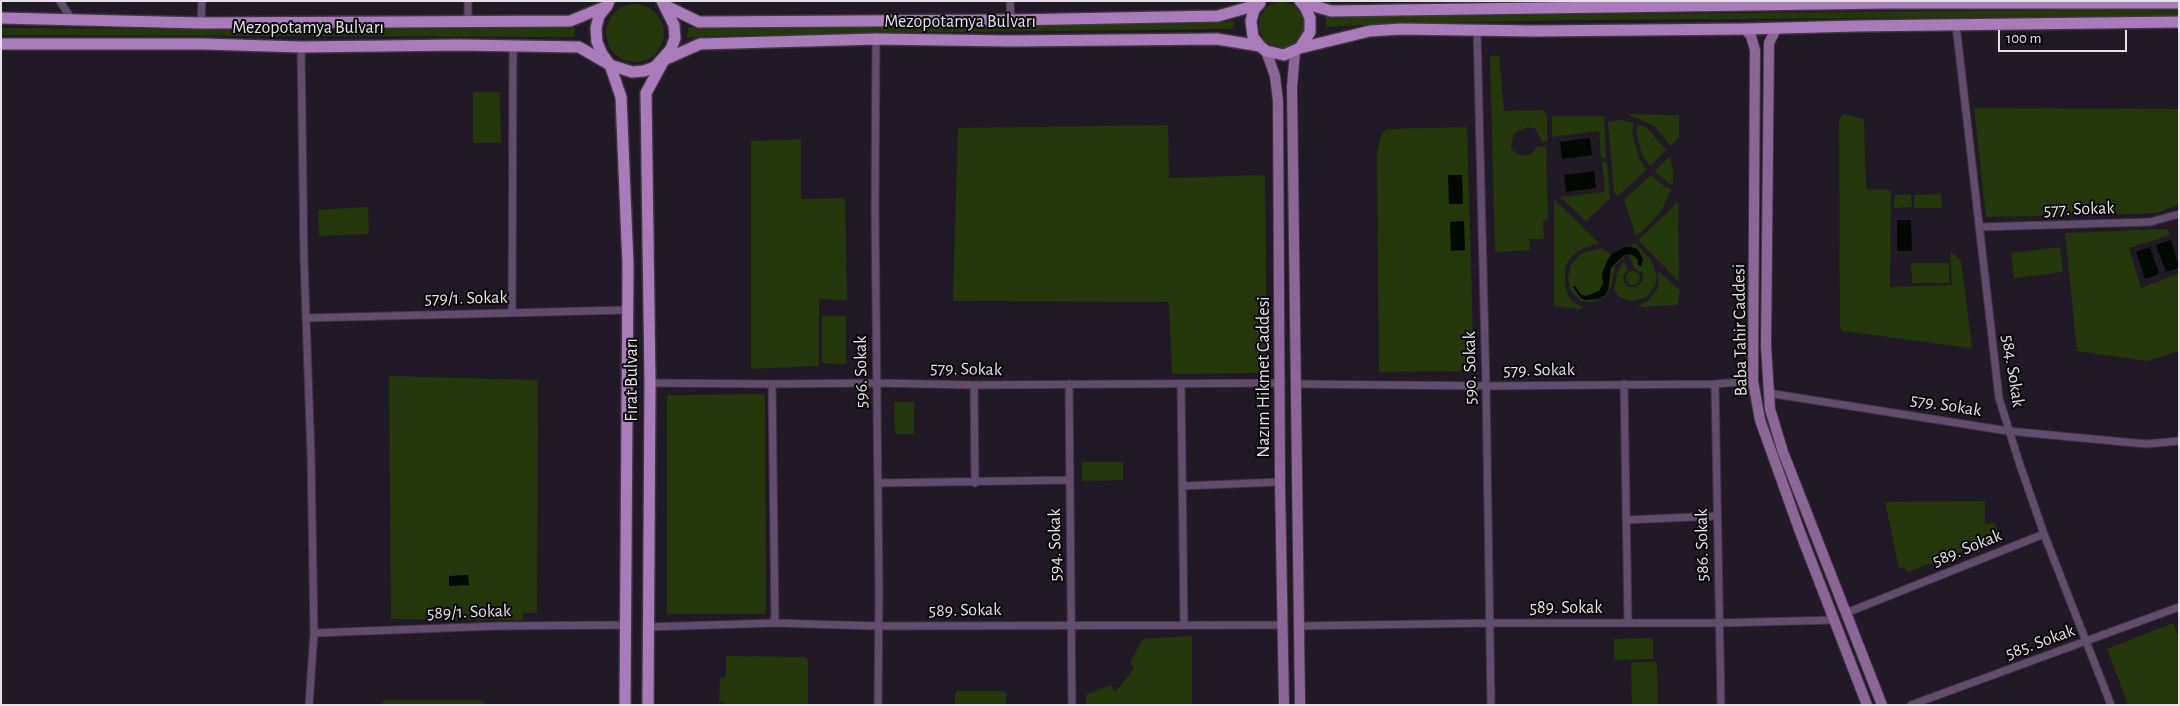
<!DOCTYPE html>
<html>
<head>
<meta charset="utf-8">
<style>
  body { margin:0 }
  #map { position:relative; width:2180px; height:706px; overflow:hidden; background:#211925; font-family:"Alegreya Sans",sans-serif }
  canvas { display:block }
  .frame { position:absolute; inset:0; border:2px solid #e6e0e9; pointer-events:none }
  .scale { position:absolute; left:1998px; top:30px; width:129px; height:22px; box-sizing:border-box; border:2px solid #e6e0e9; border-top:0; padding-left:6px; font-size:15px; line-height:18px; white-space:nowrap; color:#e6e0e9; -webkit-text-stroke:4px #09060a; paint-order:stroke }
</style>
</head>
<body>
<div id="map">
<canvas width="2180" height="706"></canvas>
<div class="frame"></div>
<div class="scale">100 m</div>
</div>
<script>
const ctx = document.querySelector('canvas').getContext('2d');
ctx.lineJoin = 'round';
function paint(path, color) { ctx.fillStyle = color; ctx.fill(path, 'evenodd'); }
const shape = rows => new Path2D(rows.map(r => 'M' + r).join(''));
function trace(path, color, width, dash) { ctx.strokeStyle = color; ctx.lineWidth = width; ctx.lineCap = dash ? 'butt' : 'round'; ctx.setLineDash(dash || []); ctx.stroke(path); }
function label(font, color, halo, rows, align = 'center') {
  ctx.font = font + ' "Alegreya Sans",sans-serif'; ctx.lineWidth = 4; ctx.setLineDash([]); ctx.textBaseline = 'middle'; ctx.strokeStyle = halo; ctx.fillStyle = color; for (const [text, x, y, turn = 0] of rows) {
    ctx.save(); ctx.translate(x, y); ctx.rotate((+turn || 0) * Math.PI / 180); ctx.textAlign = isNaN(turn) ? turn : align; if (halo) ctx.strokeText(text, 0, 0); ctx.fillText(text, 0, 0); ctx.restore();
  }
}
paint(shape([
  '1259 25a23 23 0 1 1 46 0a23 23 0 1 1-46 0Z',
  '606 33a29 29 0 1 1 58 0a29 29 0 1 1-58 0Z',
  [2057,10,2179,10,2179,16,1580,20,1384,24,1326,27,1326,17],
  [1234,21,1233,29,875,33,710,36,687,38,688,27,1190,24],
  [1,28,181,29,575,28,574,37,1,35],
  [1499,55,1504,111,1544,110,1547,117,1547,141,1542,142,1536,129,1528,127,1514,134,1511,144,1511,148,1516,154,1525,156,1531,154,1538,146,1546,147,1548,220,1543,221,1544,239,1529,239,1530,250,1495,252,1490,56],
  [473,92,500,92,501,143,473,143],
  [1974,108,2179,109,2179,204,2157,213,2138,214,1986,217],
  [1627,114,1679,115,1679,138,1671,146,1654,126],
  [1843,114,1864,119,1866,189,1891,190,1890,287,1952,285,1950,253,1954,254,1961,261,1972,346,1970,348,1843,331,1840,327,1839,119],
  [1552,116,1604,116,1606,158,1601,158,1599,131,1552,137],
  [1620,120,1634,123,1632,131,1635,144,1639,158,1646,170,1618,196,1614,192,1608,122],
  [1637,124,1647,128,1666,150,1650,166,1642,155,1637,135],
  [1168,125,1169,178,1265,175,1267,373,1172,374,1169,302,953,301,958,128],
  [1467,127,1474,371,1379,372,1377,152,1382,133,1388,129],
  [801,139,801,199,845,198,847,300,819,299,819,366,751,369,751,141],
  [1670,157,1673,171,1673,186,1654,171],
  [1602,162,1607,162,1610,199,1586,221,1560,197,1605,192],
  [1651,175,1665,187,1671,189,1663,208,1652,222,1636,236,1624,200],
  [1911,194,1912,207,1894,208,1894,195],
  [1941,194,1942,208,1914,208,1914,195],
  [1554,199,1599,243,1584,248,1576,253,1570,258,1565,268,1565,287,1569,297,1572,302,1583,307,1580,309,1554,306],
  [1678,202,1679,282,1638,240],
  [368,207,369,234,319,236,318,210],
  [2168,229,2170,235,2129,248,2141,288,2179,273,2179,351,2148,361,2077,351,2065,233],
  [1635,243,1651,260,1657,277,1655,286,1647,297,1632,301,1620,298,1614,290,1617,273,1624,262,1628,270,1623,275,1625,284,1628,287,1636,287,1643,281,1643,274,1634,268,1629,255,1636,257,1641,266,1643,260,1636,248,1631,247],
  [2060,247,2063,272,2014,278,2011,253],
  [1602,248,1612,255,1607,261,1603,285,1599,291,1586,297,1581,295,1575,286,1577,294,1585,300,1605,295,1608,290,1611,268,1618,259,1623,256,1624,258,1615,265,1611,287,1604,297,1592,302,1580,301,1570,289,1568,278,1571,265,1580,255,1585,252],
  [1911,263,1949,263,1949,283,1912,283],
  [1658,271,1680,290,1678,305,1637,307,1648,301,1657,290,1659,281],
  '1626 278a7 7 0 1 1 14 0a7 7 0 1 1-14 0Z',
  [822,316,846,316,846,364,822,363],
  [389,376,538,380,537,613,523,613,523,620,391,619],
  [765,394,766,614,667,614,667,395],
  [894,402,914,402,914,434,895,434],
  [1082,462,1123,462,1123,480,1082,481],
  [1985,501,1985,524,1995,523,2000,537,1908,572,1904,567,1899,568,1885,502],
  [2173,623,2179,638,2179,705,2128,705,2107,649],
  [1192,636,1192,705,1086,705,1086,695,1111,685,1115,692,1134,669,1130,662,1143,639],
  [1653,638,1653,659,1614,660,1614,639],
  [726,656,806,657,808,661,808,705,725,705,725,702,719,702,720,678,726,677],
  [1631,662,1657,662,1658,705,1632,705],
  [958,691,1003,691,1006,693,1006,705,955,705,955,693],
  [385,700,477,700,483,701,485,705,380,705]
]), '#24370b');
paint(shape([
  [1590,138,1592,155,1562,159,1560,142],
  [1594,171,1596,188,1566,192,1564,175],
  [1448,175,1462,175,1463,204,1449,204],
  [1897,220,1911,220,1912,251,1897,251],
  [1464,221,1465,250,1451,251,1450,222],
  [2171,240,2179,268,2166,272,2156,245],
  [1625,247,1636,248,1639,251,1643,260,1641,266,1638,265,1638,260,1632,254,1624,255,1611,268,1608,290,1605,295,1598,299,1585,300,1581,298,1573,287,1575,286,1581,295,1586,296,1599,291,1603,284,1602,274,1607,261,1612,254],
  [2150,247,2159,274,2145,279,2136,252],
  [468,575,469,585,449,586,449,576]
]), '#000800');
const street = shape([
  [60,1,72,20],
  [1010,1,1011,20],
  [468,21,468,1],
  [201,23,202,1],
  [1956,25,1999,398,2019,462,2044,534,2111,705],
  [1477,31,1486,386,1491,705],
  [876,39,875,209,879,592,878,705],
  [301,47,304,260,311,456,314,633,309,705],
  [1979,227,2150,222,2179,214],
  [512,312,513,46],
  [306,318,627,310],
  [650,383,772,384,877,383,974,385,1281,383],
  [772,384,775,623],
  [1069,384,1072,705],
  [1181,384,1184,625],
  [1296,384,1486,386,1715,384,1753,381],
  [1624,384,1628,622],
  [1715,384,1721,705],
  [974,385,975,483],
  [1768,393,2008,431,2146,444,2179,441],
  [878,483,1069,480],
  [1182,486,1280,482],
  [1626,520,1716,516],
  [1846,613,2044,534],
  [1298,626,1489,623,1719,623,1834,620],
  [647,627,775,623,877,626,1282,625],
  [314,633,498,626,625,625],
  [1911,705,2179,607]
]);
const secondary = shape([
  [1745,29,1751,36,1755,50,1753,381,1760,420,1800,532,1867,705],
  [1776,29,1769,43,1766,346,1770,409,1783,452,1882,705],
  [1266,51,1275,76,1278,101,1280,482,1284,705],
  [1295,51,1292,87,1300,705]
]);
const primary = shape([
  [662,1,664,5,699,22,1011,20,1218,16,1257,5],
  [1301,2,1331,11,1887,3,2179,3],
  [1260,3,1254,10,1251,21,1253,37,1260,46,1266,51,1284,55,1300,48,1310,32,1310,18,1305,7,1300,1],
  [607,6,599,16,596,28,597,42,602,54,610,65,632,72,644,71,655,67,671,49,675,38,674,25,664,5],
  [1,18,201,23,570,21,607,6,609,1],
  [1,44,204,44,301,47,460,45,579,47,610,65,621,97,628,265,625,705],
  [1300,48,1370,31,1401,29,1533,31,1745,29,1856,26,2179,22],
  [648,705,650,383,646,93,664,60,700,44,876,39,1010,41,1217,39,1260,46]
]);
trace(street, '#3d3540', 9);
trace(secondary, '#3d3540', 12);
trace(primary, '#3d3540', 14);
trace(street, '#624c6b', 7);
trace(secondary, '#8a6797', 10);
trace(primary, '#a97bba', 11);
label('18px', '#e6e0e9', '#09060a', [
  ["Mezopotamya Bulvarı",960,22],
  ["Mezopotamya Bulvarı",308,28],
  ["577. Sokak",2079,209,-2],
  ["579/1. Sokak",466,298,-1],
  ["Baba Tahir Caddesi",1740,330,-91],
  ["590. Sokak",1470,368,-91],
  ["579. Sokak",966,369,1],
  ["579. Sokak",1539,370,-1],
  ["584. Sokak",2013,371,81],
  ["596. Sokak",861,372,-91],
  ["Nazım Hikmet Caddesi",1264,377,-90],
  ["Fırat Bulvarı",632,380,-90],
  ["579. Sokak",1946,405,9],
  ["594. Sokak",1055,545,-91],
  ["586. Sokak",1702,545,-91],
  ["589. Sokak",1967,548,-22],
  ["589. Sokak",1566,608],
  ["589. Sokak",965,610,-1],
  ["589/1. Sokak",469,612,-2],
  ["585. Sokak",2040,642,-20]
]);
</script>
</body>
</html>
